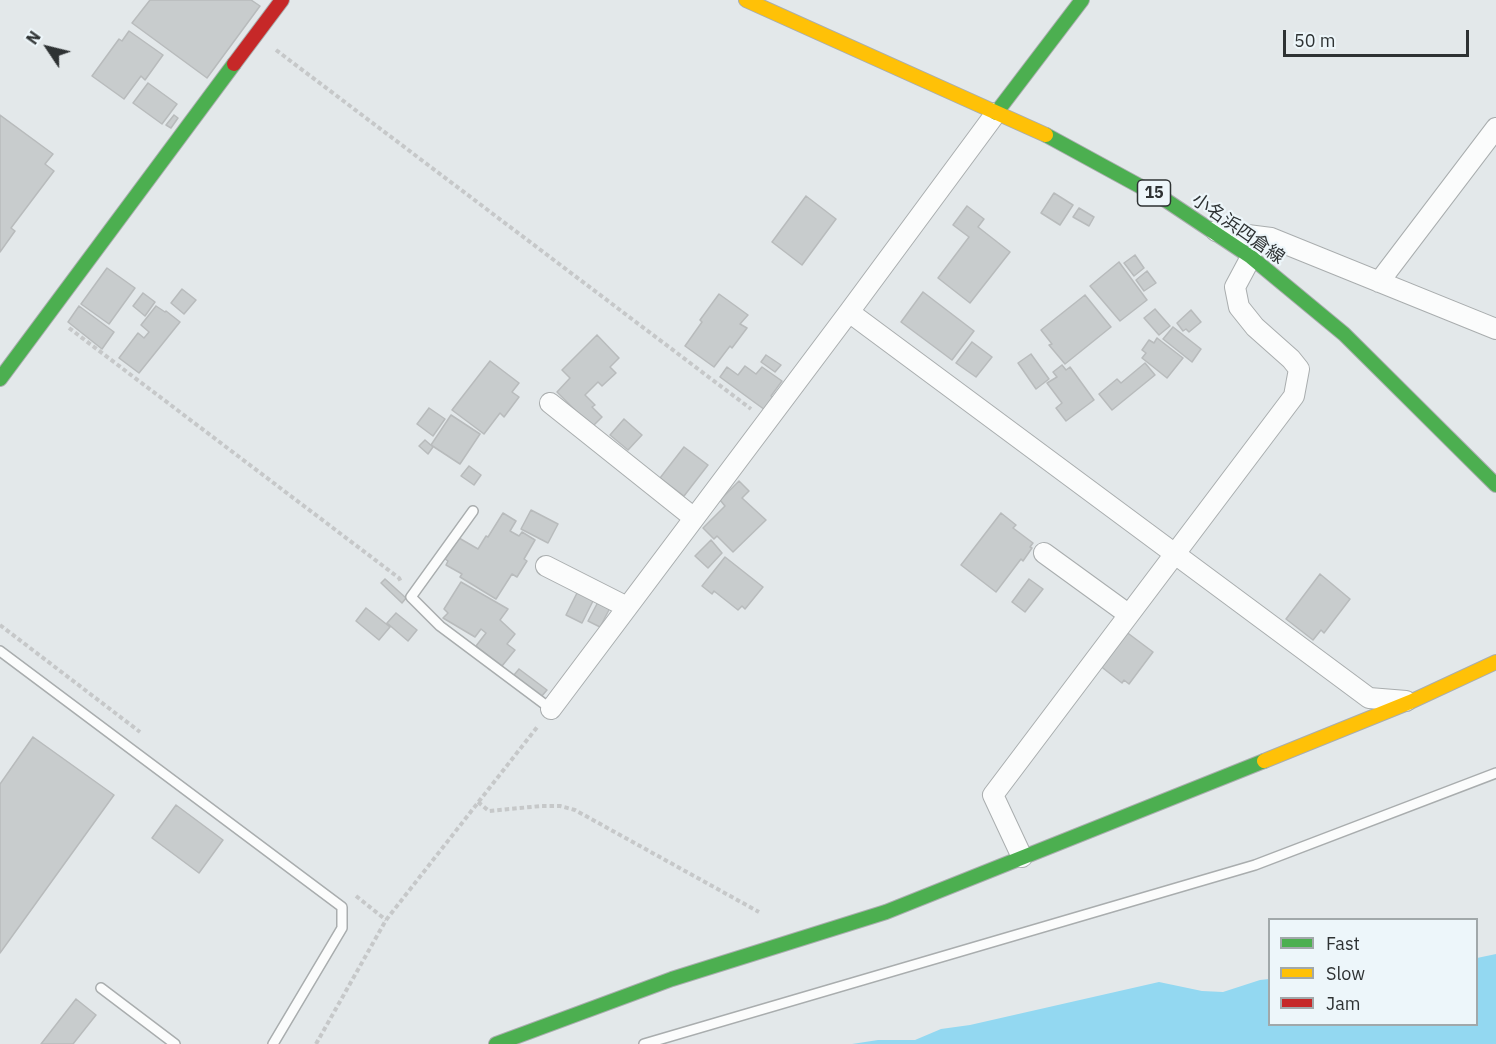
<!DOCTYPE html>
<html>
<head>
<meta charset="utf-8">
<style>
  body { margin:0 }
  #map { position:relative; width:1496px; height:1044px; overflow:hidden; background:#e3e8ea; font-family:"IBM Plex Sans",sans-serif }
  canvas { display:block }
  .legend { position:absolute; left:1268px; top:918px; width:210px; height:108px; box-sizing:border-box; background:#edf6fa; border:2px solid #a1a8aa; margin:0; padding:8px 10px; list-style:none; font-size:18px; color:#2e3233 }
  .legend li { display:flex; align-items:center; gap:12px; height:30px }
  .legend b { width:30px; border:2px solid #a1a8aa }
  .north { position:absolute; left:18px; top:18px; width:60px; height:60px; -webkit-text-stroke:4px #edf6fa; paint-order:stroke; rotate:305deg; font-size:16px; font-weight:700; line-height:24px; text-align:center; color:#2e3233 }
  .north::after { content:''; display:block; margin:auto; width:21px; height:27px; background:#2e3233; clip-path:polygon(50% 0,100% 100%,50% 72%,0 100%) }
  .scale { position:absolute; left:1283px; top:30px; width:186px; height:27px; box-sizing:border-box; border:3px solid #2e3233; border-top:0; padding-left:8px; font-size:18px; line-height:21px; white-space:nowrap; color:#2e3233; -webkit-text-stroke:4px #edf6fa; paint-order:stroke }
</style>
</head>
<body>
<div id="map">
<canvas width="1496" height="1044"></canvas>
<ul class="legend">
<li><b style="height:8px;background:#4caf50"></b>Fast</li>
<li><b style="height:8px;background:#ffc107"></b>Slow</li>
<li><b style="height:8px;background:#c62828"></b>Jam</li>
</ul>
<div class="north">N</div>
<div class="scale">50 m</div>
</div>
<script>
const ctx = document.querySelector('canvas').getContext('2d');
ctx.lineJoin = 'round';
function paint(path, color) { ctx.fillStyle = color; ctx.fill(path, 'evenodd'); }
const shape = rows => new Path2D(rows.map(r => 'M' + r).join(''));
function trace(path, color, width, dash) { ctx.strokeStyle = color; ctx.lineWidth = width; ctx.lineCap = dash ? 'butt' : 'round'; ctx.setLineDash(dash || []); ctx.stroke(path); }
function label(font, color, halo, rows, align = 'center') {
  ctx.font = font + ' "IBM Plex Sans","Noto Sans JP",sans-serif'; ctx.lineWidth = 4.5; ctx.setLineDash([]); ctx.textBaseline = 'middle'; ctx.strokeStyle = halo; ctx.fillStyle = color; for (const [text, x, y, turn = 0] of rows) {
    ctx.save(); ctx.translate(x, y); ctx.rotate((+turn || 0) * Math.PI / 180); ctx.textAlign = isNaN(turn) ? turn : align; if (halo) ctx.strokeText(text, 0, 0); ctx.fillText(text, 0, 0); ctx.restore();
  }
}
paint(shape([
  [1496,954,1496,1044,852,1044,878,1040,915,1040,941,1029,970,1025,1159,982,1202,991,1223,992,1260,980,1269,979,1270,1024,1476,1024,1477,958]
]), '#93d8f1');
const building = shape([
  [150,0,251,0,260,6,207,78,132,23,150,0],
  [129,31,163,55,145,80,141,76,124,99,92,76,119,39,122,41,129,31],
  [148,83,177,104,162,124,133,103,148,83],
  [0,115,53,154,45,164,54,171,11,228,15,231,0,252,0,115],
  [174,115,178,118,171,128,166,125,174,115],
  [1054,193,1073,205,1060,225,1041,213,1054,193],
  [806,196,836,219,802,265,772,242,806,196],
  [967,206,984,219,978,227,1010,252,970,303,938,278,969,237,953,225,967,206],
  [1079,208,1094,217,1089,226,1073,217,1079,208],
  [1135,255,1144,268,1134,276,1124,263,1135,255],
  [1119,262,1147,300,1120,321,1090,286,1119,262],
  [107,268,135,288,109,324,81,304,107,268],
  [1147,271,1156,283,1144,291,1136,280,1147,271],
  [182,289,196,300,184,314,171,303,182,289],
  [923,292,974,331,952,360,901,322,923,292],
  [143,293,155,302,145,316,133,306,143,293],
  [719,294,748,315,740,324,747,328,732,348,730,346,714,367,685,346,702,322,700,320,719,294],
  [1085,295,1111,327,1065,364,1049,345,1052,344,1041,330,1085,295],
  [79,306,114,332,102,349,68,322,79,306],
  [156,306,165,312,166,311,180,322,139,373,119,358,138,333,144,338,149,332,141,325,156,306],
  [1155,309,1170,326,1159,335,1144,318,1155,309],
  [1191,310,1201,322,1189,332,1186,329,1183,331,1177,323,1191,310],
  [1173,327,1201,349,1192,362,1163,339,1173,327],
  [597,335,619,358,610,367,616,373,602,386,598,382,585,395,595,405,592,407,602,417,592,427,557,392,570,378,562,370,597,335],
  [1157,338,1183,358,1167,378,1142,358,1146,353,1142,350,1149,340,1154,343,1157,338],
  [972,342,992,357,976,377,956,363,972,342],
  [1031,354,1049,379,1036,389,1018,363,1031,354],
  [766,355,781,365,775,372,761,362,766,355],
  [490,361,519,383,512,392,519,397,504,417,500,413,484,434,452,410,490,361],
  [1145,363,1155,375,1112,410,1099,394,1117,379,1121,383,1145,363],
  [1062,365,1066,370,1070,367,1094,400,1066,421,1056,408,1062,403,1047,383,1057,377,1053,372,1062,365],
  [745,366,756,374,762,367,782,381,771,396,774,398,765,410,720,377,727,367,738,375,745,366],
  [429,408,445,419,433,436,417,424,429,408],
  [451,415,480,434,460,464,431,445,451,415],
  [624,419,642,435,628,450,610,435,624,419],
  [425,440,433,447,428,454,419,446,425,440],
  [684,447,708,465,684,496,660,478,684,447],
  [469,466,481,475,474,485,461,476,469,466],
  [739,481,749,491,742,498,766,520,733,552,717,536,714,539,703,528,725,506,720,500,739,481],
  [531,510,558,524,548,543,521,529,531,510],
  [503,513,516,521,510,531,519,536,522,532,535,540,524,559,527,561,517,577,512,574,496,599,460,577,462,574,446,565,448,561,445,559,459,538,478,549,486,536,488,537,503,513],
  [1001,513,1016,525,1013,528,1033,543,1030,547,1032,548,1023,561,1021,559,996,592,961,565,1001,513],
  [711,540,722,553,708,568,695,556,711,540],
  [725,557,763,587,745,609,742,606,738,610,714,591,712,594,702,586,725,557],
  [1320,574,1350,599,1324,633,1321,630,1313,640,1286,619,1320,574],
  [385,579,406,598,402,603,381,583,385,579],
  [1029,579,1043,589,1025,612,1012,602,1029,579],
  [461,582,508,609,500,620,515,634,507,644,515,650,502,666,476,646,486,633,481,629,475,637,443,618,448,613,444,609,461,582],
  [578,591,594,599,582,623,566,615,578,591],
  [598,602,610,608,600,627,588,621,598,602],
  [366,608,390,627,379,640,356,621,366,608],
  [396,613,417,630,408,641,387,623,396,613],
  [1125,631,1153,652,1129,684,1124,680,1122,683,1099,665,1125,631],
  [519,669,547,690,541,697,514,675,519,669],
  [33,737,114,795,0,953,0,784,33,737],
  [176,805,223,840,199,873,152,838,176,805],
  [76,999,96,1015,73,1044,41,1044,76,999]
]);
paint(building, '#c8cccd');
trace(building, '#b8bbbc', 1.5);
const lane = shape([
  [473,511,411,597,440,626,551,709],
  [0,651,342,907,342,928,273,1044],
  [101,988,175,1044],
  [644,1044,1255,865,1496,773]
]);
const street = shape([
  [1216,231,1271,238,1496,329],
  [1379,282,1496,128],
  [849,312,1369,698,1406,701],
  [550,403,694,518],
  [1044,553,1128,614],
  [546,566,627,607],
  [551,709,849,312,996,113],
  [1022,857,993,795,1294,396,1299,369,1291,359,1255,327,1239,307,1235,287,1251,257]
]);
const fast = shape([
  [996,113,1082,0],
  [1046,135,1167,201,1251,257,1344,334,1496,485],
  [0,379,234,64],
  [496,1044,672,979,886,912,1264,761]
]);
const slow = shape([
  [746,0,1046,135],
  [1264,761,1410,702,1496,662]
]);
const jam = shape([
  [234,64,282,0]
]);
trace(lane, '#a9adae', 12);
trace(street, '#a9adae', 22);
trace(fast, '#a9adae', 16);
trace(slow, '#a9adae', 16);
trace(jam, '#a9adae', 16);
trace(shape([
  [276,50,751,409],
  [69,328,399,578,401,582],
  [0,625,140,732],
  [478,802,489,811,541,806,560,806,575,810,759,912],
  [356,896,386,920],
  [316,1044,386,920,538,726]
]), '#c6c8c9', 4, [4.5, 3]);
trace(lane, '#fbfcfc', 9);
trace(street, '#fbfcfc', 20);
trace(fast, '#4caf50', 14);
trace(slow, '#ffc107', 14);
trace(jam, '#c62828', 14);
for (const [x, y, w] of [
  [1154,193,33]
]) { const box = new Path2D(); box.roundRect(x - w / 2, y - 13, w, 26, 4.5); ctx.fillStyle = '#edf6fa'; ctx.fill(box); trace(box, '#2e3233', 1.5); }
label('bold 16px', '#2e3233', null, [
  ["15",1154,193]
]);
label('18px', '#2e3233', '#edf6fa', [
  ["小名浜四倉線",1238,229,35]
]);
</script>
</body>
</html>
